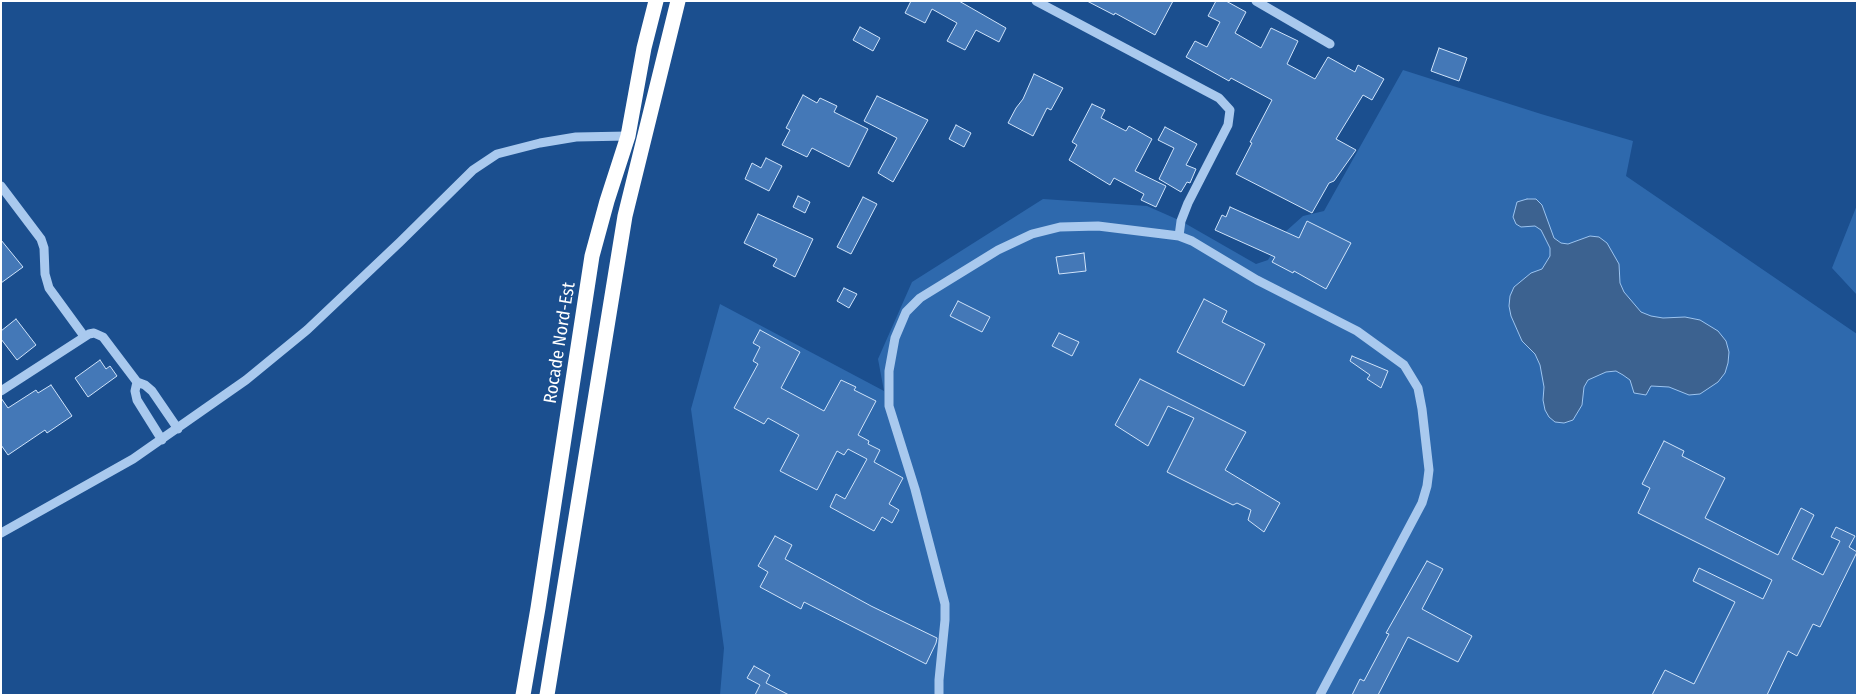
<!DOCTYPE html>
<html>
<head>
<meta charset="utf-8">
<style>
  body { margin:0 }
  #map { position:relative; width:1858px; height:696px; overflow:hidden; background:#1b4f8f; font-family:"Fira Sans Condensed",sans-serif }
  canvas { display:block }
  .frame { position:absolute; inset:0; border:2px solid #fff; pointer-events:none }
</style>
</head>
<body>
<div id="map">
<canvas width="1858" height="696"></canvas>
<div class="frame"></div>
</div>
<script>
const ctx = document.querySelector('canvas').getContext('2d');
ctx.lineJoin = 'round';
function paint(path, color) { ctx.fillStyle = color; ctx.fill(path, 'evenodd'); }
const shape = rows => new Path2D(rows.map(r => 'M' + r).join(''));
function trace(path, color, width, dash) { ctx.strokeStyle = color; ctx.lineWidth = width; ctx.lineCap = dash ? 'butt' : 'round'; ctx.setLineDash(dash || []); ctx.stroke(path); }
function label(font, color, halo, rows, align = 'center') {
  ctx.font = font + ' "Fira Sans Condensed",sans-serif'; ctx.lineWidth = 4.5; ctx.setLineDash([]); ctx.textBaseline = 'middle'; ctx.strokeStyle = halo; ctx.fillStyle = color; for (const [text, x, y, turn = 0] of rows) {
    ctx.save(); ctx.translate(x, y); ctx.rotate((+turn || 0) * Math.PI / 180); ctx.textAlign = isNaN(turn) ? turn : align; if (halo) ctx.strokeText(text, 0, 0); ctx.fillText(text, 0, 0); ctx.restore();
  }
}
paint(shape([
  [1403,70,1541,114,1633,141,1626,176,1857,334,1857,695,720,695,724,648,691,409,720,304,884,391,878,359,912,282,1043,199,1147,206,1181,221,1256,264,1268,260,1284,233,1303,216,1324,211],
  [1857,205,1857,295,1832,268]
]), '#2e69ad');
const water = shape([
  [1527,199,1536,199,1542,205,1554,238,1561,243,1568,244,1590,236,1599,237,1607,243,1619,264,1620,283,1624,292,1641,312,1651,316,1663,318,1685,317,1700,320,1718,331,1726,341,1729,352,1728,363,1725,373,1718,382,1700,394,1689,395,1669,387,1651,386,1646,395,1634,393,1630,380,1623,375,1616,371,1606,372,1588,380,1584,387,1582,405,1573,420,1564,423,1555,422,1549,417,1545,410,1543,400,1544,387,1540,365,1535,354,1522,341,1511,316,1509,306,1510,296,1514,287,1531,273,1542,269,1550,256,1550,248,1541,230,1535,226,1521,227,1516,224,1513,217,1517,202,1527,199]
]);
paint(water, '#3c6290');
trace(water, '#9cc4f0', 1);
const building = shape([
  [911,1,959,1,1006,28,999,42,976,30,965,50,947,41,957,23,932,9,925,23,905,13,911,1],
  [1087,1,1173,1,1155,35,1115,13,1114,15,1087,1],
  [1216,1,1226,1,1246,12,1235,33,1261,48,1271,28,1298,41,1287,64,1315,79,1328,57,1355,72,1358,65,1384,79,1372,100,1363,95,1336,139,1356,150,1334,181,1329,183,1312,213,1236,174,1252,143,1250,142,1272,100,1231,78,1229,81,1186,57,1195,41,1207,47,1220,22,1208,16,1216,1],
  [860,27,880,38,873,51,853,40,860,27],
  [1439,48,1467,58,1459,81,1431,71,1439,48],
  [1034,74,1063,88,1051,110,1047,108,1033,136,1008,123,1016,108,1023,99,1034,74],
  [803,95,817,103,820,98,837,106,834,112,868,129,849,167,812,148,807,157,782,145,790,130,786,128,803,95],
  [877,96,928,120,893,182,878,173,897,138,864,121,877,96],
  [1092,104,1105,110,1101,118,1126,131,1129,126,1152,139,1135,171,1166,186,1156,207,1141,200,1144,194,1114,178,1110,185,1069,160,1077,145,1072,142,1092,104],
  [956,125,971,133,964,147,949,139,956,125],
  [1165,127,1197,144,1186,165,1196,169,1190,183,1187,182,1181,192,1159,179,1174,148,1158,140,1165,127],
  [766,158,782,166,769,191,745,179,752,163,761,168,766,158],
  [798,196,810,202,805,213,793,207,798,196],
  [863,197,877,204,851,254,837,247,863,197],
  [1230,207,1299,238,1307,221,1351,243,1326,289,1294,271,1293,273,1272,262,1275,257,1215,230,1222,215,1226,217,1230,207],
  [758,214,813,239,795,277,773,266,777,259,744,243,758,214],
  [1,240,23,267,1,283,1,240],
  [1084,253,1086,271,1059,274,1056,257,1084,253],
  [844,288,857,294,849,308,837,301,844,288],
  [1204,299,1227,311,1222,322,1265,344,1244,386,1177,352,1204,299],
  [958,301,990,317,982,332,950,316,958,301],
  [16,319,36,345,17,360,1,339,1,331,16,319],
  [760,330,800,352,781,388,824,411,841,380,856,387,854,390,876,401,858,435,869,441,868,444,880,450,874,462,903,478,889,504,899,510,892,523,882,517,874,531,830,507,836,494,845,499,867,459,848,449,844,455,837,451,817,490,780,471,799,435,768,418,764,424,734,408,758,364,753,361,760,347,753,343,760,330],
  [1059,333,1079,342,1072,356,1052,346,1059,333],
  [1352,356,1388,371,1381,388,1367,379,1370,375,1350,361,1352,356],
  [100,360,106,369,110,366,117,376,88,397,75,378,100,360],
  [1140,379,1246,432,1225,470,1280,503,1264,532,1248,520,1251,510,1237,503,1233,505,1167,472,1194,418,1168,406,1148,446,1115,425,1140,379],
  [51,385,72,416,47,433,45,430,8,455,1,445,1,398,8,408,36,390,38,393,51,385],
  [1664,441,1684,451,1682,456,1725,478,1705,518,1778,555,1801,508,1814,515,1792,559,1823,575,1840,541,1831,537,1836,527,1855,536,1849,547,1857,552,1820,627,1813,624,1797,656,1788,651,1767,695,1652,695,1665,670,1694,684,1735,602,1693,581,1699,568,1763,599,1772,580,1638,513,1650,488,1642,484,1664,441],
  [775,536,792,545,785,559,871,606,937,638,936,643,926,664,804,602,801,609,760,587,768,572,758,566,775,536],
  [1427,561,1443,569,1422,609,1472,636,1458,662,1408,637,1378,695,1352,695,1360,679,1364,681,1389,634,1386,633,1427,561],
  [754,666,770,675,766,683,789,695,755,695,760,685,747,678,754,666]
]);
paint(building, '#4478b7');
trace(building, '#cfe3fa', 1);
trace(shape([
  [1036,1,1219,98,1230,110,1228,125,1188,203,1181,221,1179,236],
  [1256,1,1330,44],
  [1,186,41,239,44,248,45,274,49,288,84,336],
  [137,382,135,391,137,400,162,440],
  [1,391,89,334,94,333,103,337,137,382,145,385,152,391,178,429],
  [1,533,133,459,246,380,307,330,400,242,473,170,497,154,540,143,576,137,628,136],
  [939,695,939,680,945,620,945,604,915,489,889,406,889,371,895,338,906,312,920,298,998,250,1032,234,1060,227,1098,226,1179,236,1192,241,1257,280,1357,331,1404,365,1418,388,1422,409,1429,470,1427,486,1422,503,1320,695]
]), '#a9c9ee', 9);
trace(shape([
  [523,695,538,608,592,256,607,201,628,136,644,48,656,1],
  [547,695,625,216,678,1]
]), '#fff', 15);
label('18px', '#fff', '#1b4f8f', [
  ["Rocade Nord-Est",560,343,-81]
]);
</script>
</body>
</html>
